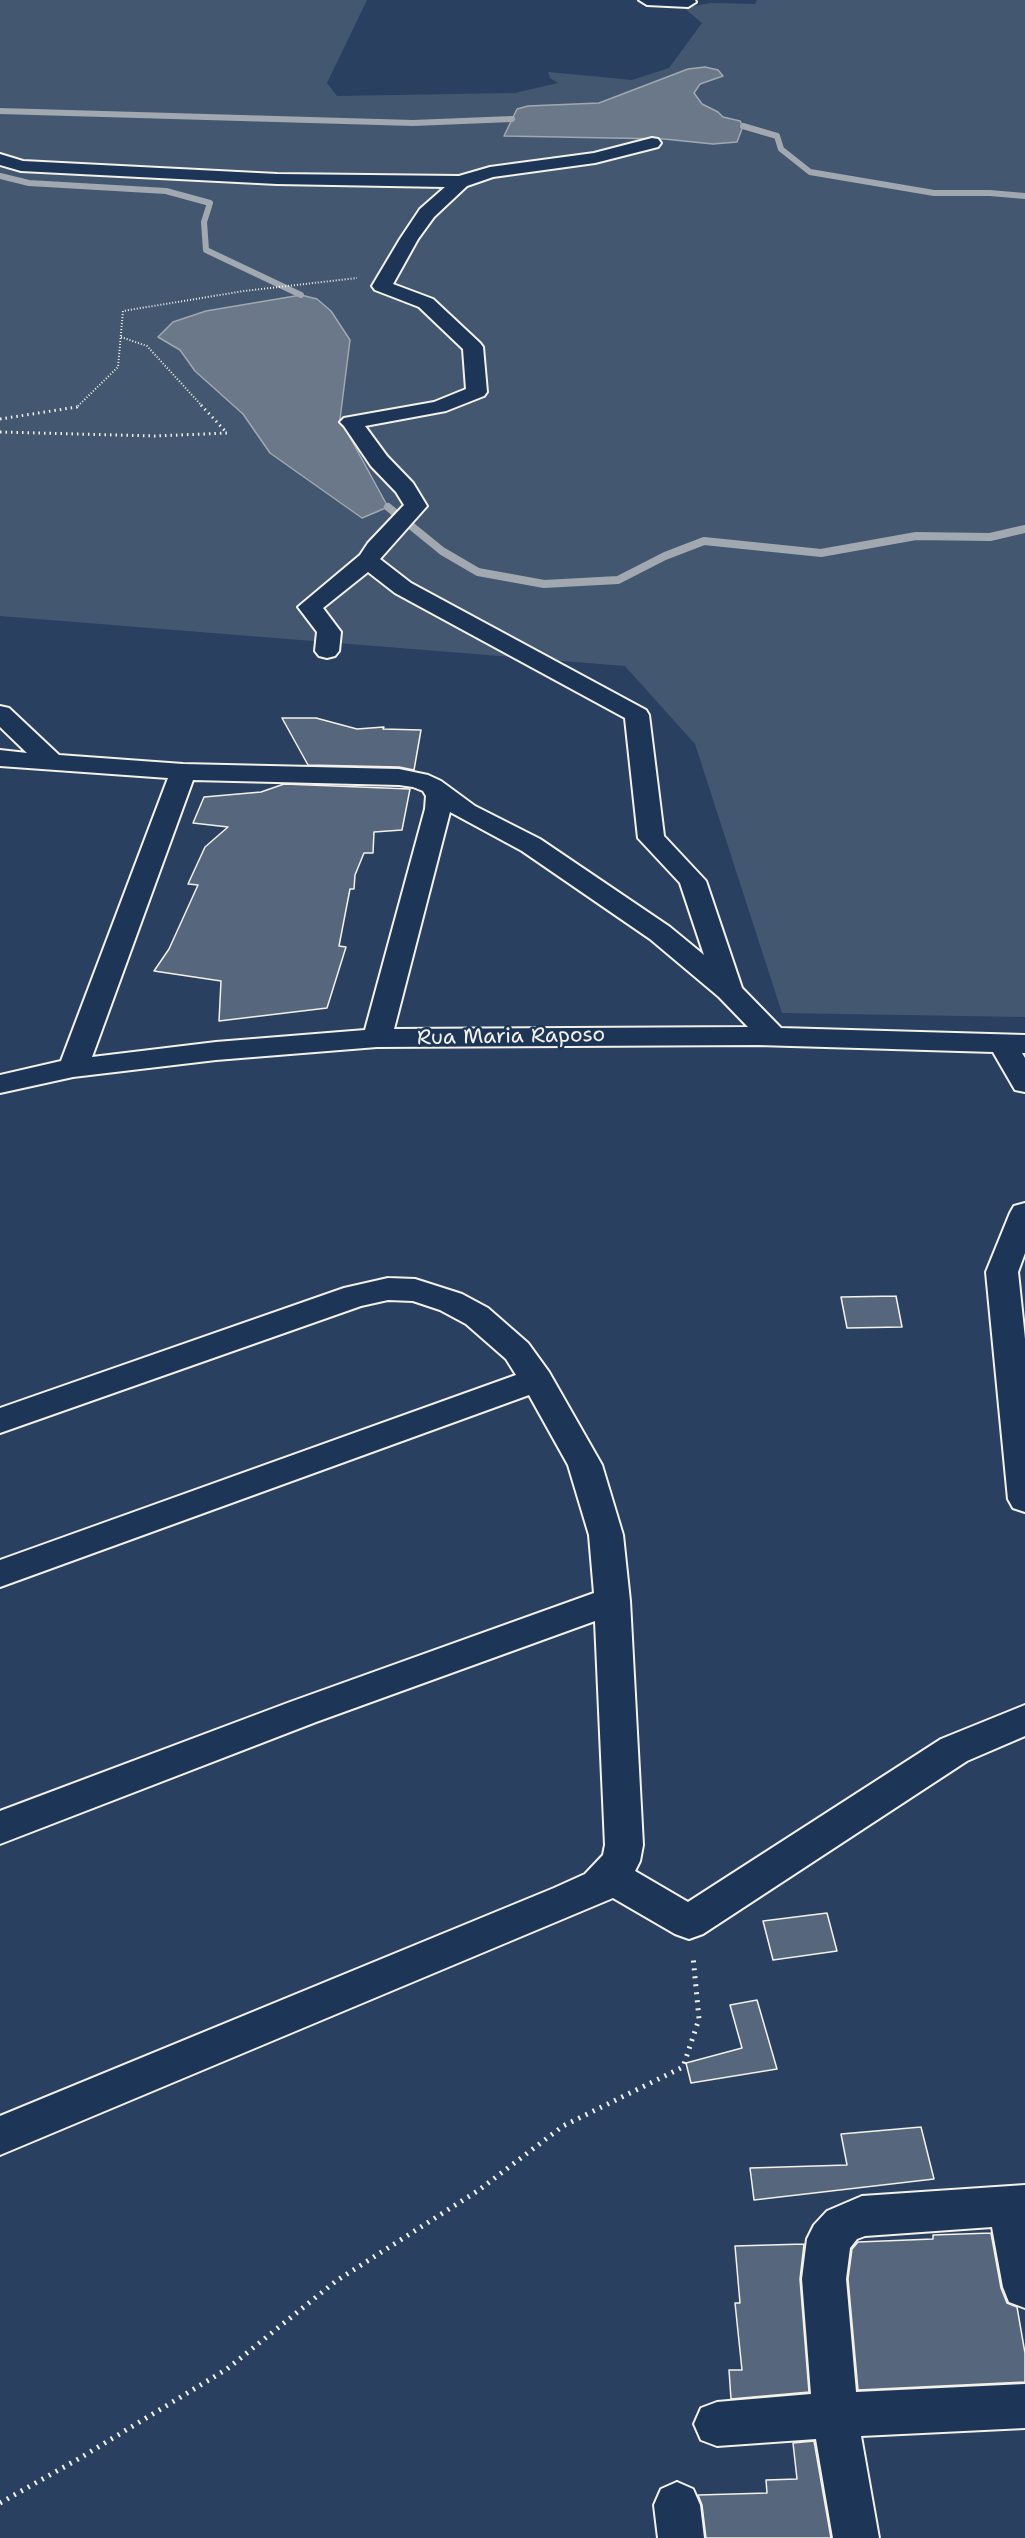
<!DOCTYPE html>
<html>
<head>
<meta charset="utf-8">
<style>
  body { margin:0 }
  canvas { display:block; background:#2a4060 }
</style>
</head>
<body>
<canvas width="1025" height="2538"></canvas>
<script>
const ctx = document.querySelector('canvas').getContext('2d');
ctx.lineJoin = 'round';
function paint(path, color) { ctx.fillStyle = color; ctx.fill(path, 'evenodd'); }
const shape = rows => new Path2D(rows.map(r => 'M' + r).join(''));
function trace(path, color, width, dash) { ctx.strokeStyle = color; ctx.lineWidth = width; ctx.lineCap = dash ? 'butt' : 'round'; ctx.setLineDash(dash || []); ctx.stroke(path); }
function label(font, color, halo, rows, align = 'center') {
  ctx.font = font + ' "Shantell Sans",sans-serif'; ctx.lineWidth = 5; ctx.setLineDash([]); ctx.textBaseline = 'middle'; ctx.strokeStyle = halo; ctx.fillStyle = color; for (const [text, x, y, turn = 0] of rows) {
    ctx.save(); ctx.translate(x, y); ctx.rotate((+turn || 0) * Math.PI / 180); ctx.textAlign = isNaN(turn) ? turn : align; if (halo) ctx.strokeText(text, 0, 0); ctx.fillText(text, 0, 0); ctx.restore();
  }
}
paint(shape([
  [0,0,367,0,327,83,337,96,515,93,558,83,550,78,548,72,632,80,669,68,702,23,684,8,710,3,755,4,757,0,1025,0,1025,1017,782,1013,695,744,625,666,0,616]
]), '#445771');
const water = shape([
  [705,67,718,70,723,76,700,84,694,93,702,104,718,112,723,117,740,121,743,126,737,142,713,144,664,139,504,136,517,109,528,106,599,103,688,69,705,67],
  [301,295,317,299,331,311,350,340,340,419,388,507,362,518,270,453,243,414,195,371,180,350,158,337,173,322,206,311,301,295]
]);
paint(water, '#6a788a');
trace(water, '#a1a8b0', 1.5);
trace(shape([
  [0,111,413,123,512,119],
  [743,126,777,136,781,149,810,172,934,193,990,193,1025,196],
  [0,176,29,183,166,191,210,203,204,222,206,250,301,295]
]), '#a1a8b0', 6);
trace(shape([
  [388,507,442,551,478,572,544,584,618,580,665,556,704,541,821,553,916,536,990,537,1025,529]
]), '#a1a8b0', 8);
const building = shape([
  [282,718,316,718,357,729,384,727,383,729,421,730,414,770,399,767,308,765,282,718],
  [284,784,410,789,402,830,374,832,373,853,364,853,355,875,354,889,350,889,339,946,346,947,327,1008,219,1021,221,981,154,971,169,949,198,885,188,884,205,847,228,827,193,823,204,797,261,792,284,784],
  [896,1296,902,1327,847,1328,841,1297,896,1296],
  [827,1913,837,1951,773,1960,763,1921,827,1913],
  [757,2000,777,2069,691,2083,686,2063,742,2048,730,2005,757,2000],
  [921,2127,934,2179,754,2200,750,2168,847,2165,841,2134,921,2127],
  [991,2233,1001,2288,1007,2303,1017,2307,1025,2353,1025,2382,858,2390,848,2279,852,2249,858,2242,933,2239,933,2235,991,2233],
  [804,2244,800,2279,809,2392,731,2399,729,2370,742,2370,735,2303,740,2303,735,2246,804,2244],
  [814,2441,831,2538,706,2538,702,2505,698,2495,767,2493,766,2480,797,2479,793,2443,814,2441]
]);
paint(building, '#56677d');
trace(building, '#f4f1e8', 1.5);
const minor = shape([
  [639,0,695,0,696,2,688,7,647,5,639,0],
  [652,138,658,139,661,143,658,147,595,163,493,177,467,186,434,217,418,239,393,284,433,299,480,343,483,347,487,392,484,396,446,411,365,426,387,456,413,483,427,506,380,559,411,583,646,710,649,715,664,836,706,881,742,988,781,1028,1025,1035,1025,1053,1022,1053,1025,1058,1025,1092,1015,1090,993,1052,758,1045,377,1047,216,1060,73,1077,0,1093,0,1075,61,1061,168,778,0,766,0,750,27,753,0,727,0,706,9,708,59,755,183,764,399,769,428,775,441,781,475,806,540,839,670,927,704,955,680,883,638,838,625,718,395,593,368,572,323,608,341,632,339,651,335,656,327,658,319,656,315,651,317,632,298,607,360,555,368,543,404,505,396,492,371,466,344,426,340,422,344,418,434,402,466,389,463,349,419,307,375,290,372,286,400,239,420,209,445,187,277,184,21,171,0,165,0,154,23,161,277,174,459,176,490,167,594,153,652,138],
  [193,780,399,785,413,787,423,791,426,796,425,809,365,1030,216,1042,92,1057,193,780],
  [450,812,522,851,650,939,719,997,748,1027,394,1029,450,812],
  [1025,1203,1025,1253,1018,1272,1025,1339,1025,1512,1013,1508,1008,1499,986,1272,1010,1213,1014,1206,1025,1203],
  [388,1278,415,1279,462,1294,488,1308,528,1343,549,1372,602,1465,623,1535,630,1601,643,1845,640,1861,635,1871,688,1902,941,1739,1025,1705,1025,1736,967,1761,703,1934,689,1939,675,1934,613,1898,0,2155,0,2116,554,1888,585,1874,603,1855,605,1845,595,1621,316,1722,0,1844,0,1811,290,1702,594,1593,589,1535,568,1465,529,1395,0,1587,0,1560,516,1375,506,1359,466,1324,440,1310,413,1301,388,1300,361,1306,0,1433,0,1408,344,1288,388,1278],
  [1025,2185,1025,2308,1009,2302,1003,2287,992,2227,865,2236,857,2239,850,2248,846,2279,856,2392,1025,2384,1025,2428,861,2436,879,2538,833,2538,816,2439,717,2446,701,2440,694,2424,701,2408,717,2402,811,2394,802,2279,807,2239,814,2225,827,2211,862,2196,1025,2185],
  [677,2482,693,2489,700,2505,704,2538,658,2538,654,2505,661,2489,677,2482]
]);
trace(minor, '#f4f1e8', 4);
trace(shape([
  [121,337,147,346,202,406],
  [78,406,118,367,123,311,244,291,357,278]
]), '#f4f1e8', 2, [1, 2]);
trace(shape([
  [0,419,77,407,79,405],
  [0,432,155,436,227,433,201,405]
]), '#f4f1e8', 3, [1.5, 4]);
trace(shape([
  [0,2503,80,2458,227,2369,336,2281,479,2190,563,2126,683,2067,699,2019,693,1956]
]), '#f4f1e8', 5, [2, 6]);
paint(minor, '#1d3557');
label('21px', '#f4f1e8', '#1d3557', [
  ["Rua Maria Raposo",511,1037,-1]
]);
</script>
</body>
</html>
